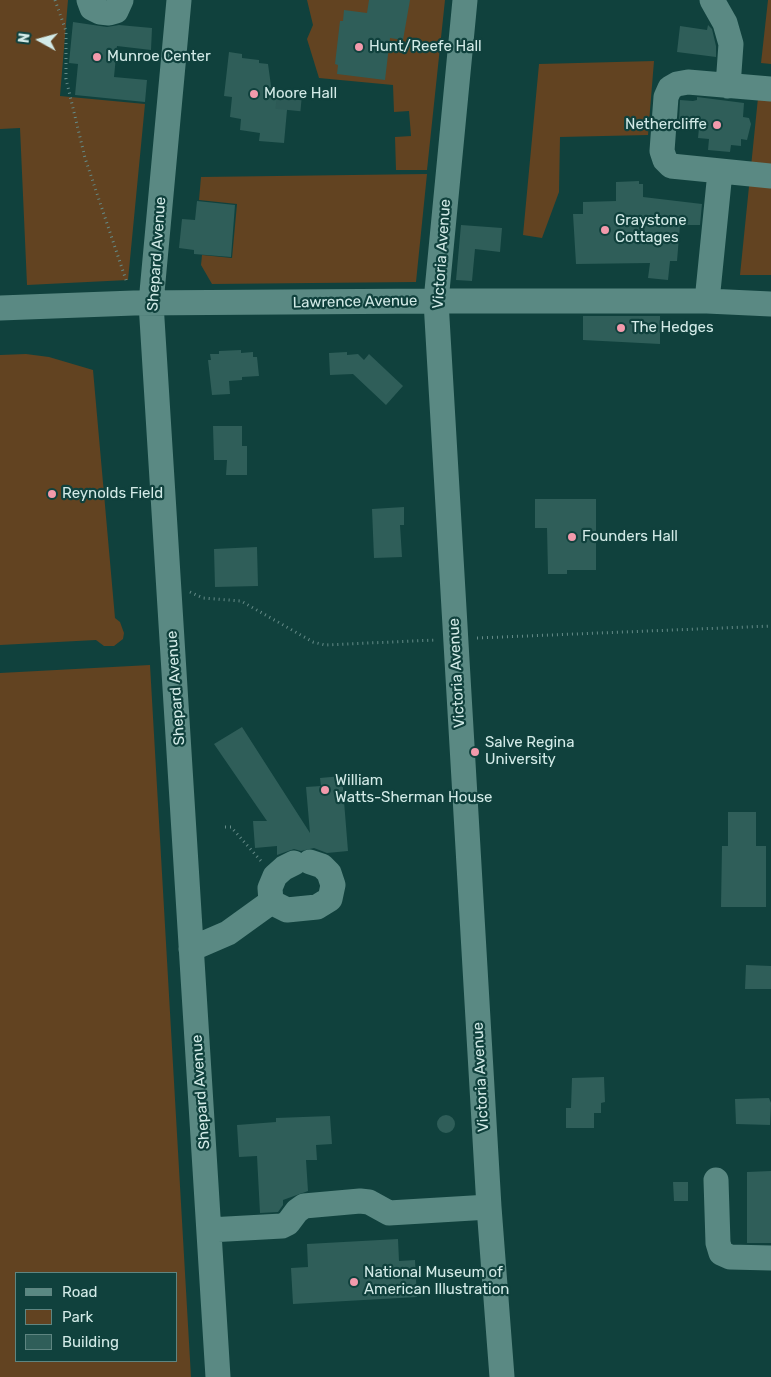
<!DOCTYPE html>
<html>
<head>
<meta charset="utf-8">
<style>
  body { margin:0 }
  #map { position:relative; width:771px; height:1377px; overflow:hidden; background:#10413d; font-family:Rubik,sans-serif }
  canvas { display:block }
  .legend { position:absolute; left:15px; top:1272px; width:162px; height:90px; box-sizing:border-box; background:#10413d; border:1px solid #5e8581; margin:0; padding:6px 9px; list-style:none; font-size:15px; color:#d2eae7 }
  .legend li { display:flex; align-items:center; gap:10px; height:25px }
  .legend b { width:25px; border:1px solid #5e8581 }
  .north { position:absolute; left:15px; top:15px; width:50px; height:50px; -webkit-text-stroke:4px #10413d; paint-order:stroke; rotate:277deg; font-size:14px; font-weight:700; line-height:20px; text-align:center; color:#d2eae7 }
  .north::after { content:''; display:block; margin:auto; width:18px; height:22px; background:#d2eae7; clip-path:polygon(50% 0,100% 100%,50% 72%,0 100%) }
</style>
</head>
<body>
<div id="map">
<canvas width="771" height="1377"></canvas>
<ul class="legend">
<li><b style="height:6px;background:#5a8983"></b>Road</li>
<li><b style="height:14px;background:#624321"></b>Park</li>
<li><b style="height:14px;background:#2f5e59"></b>Building</li>
</ul>
<div class="north">N</div>
</div>
<script>
const ctx = document.querySelector('canvas').getContext('2d');
ctx.lineJoin = 'round';
function paint(path, color) { ctx.fillStyle = color; ctx.fill(path, 'evenodd'); }
const shape = rows => new Path2D(rows.map(r => 'M' + r).join(''));
function trace(path, color, width, dash) { ctx.strokeStyle = color; ctx.lineWidth = width; ctx.lineCap = dash ? 'butt' : 'round'; ctx.setLineDash(dash || []); ctx.stroke(path); }
function label(font, color, halo, rows, align = 'center') {
  ctx.font = font + ' Rubik,sans-serif'; ctx.lineWidth = 4.5; ctx.setLineDash([]); ctx.textBaseline = 'middle'; ctx.strokeStyle = halo; ctx.fillStyle = color; for (const [text, x, y, turn = 0] of rows) {
    ctx.save(); ctx.translate(x, y); ctx.rotate((+turn || 0) * Math.PI / 180); ctx.textAlign = isNaN(turn) ? turn : align; if (halo) ctx.strokeText(text, 0, 0); ctx.fillText(text, 0, 0); ctx.restore();
  }
}
paint(shape([
  [0,0,68,0,60,96,145,104,128,280,27,285,20,128,0,129],
  [307,0,445,0,427,170,396,170,395,137,411,136,409,111,394,112,393,85,319,78,307,39,313,25],
  [768,0,771,0,771,64,761,63],
  [654,61,648,135,560,137,559,192,542,238,523,235,539,64],
  [760,78,771,79,771,275,740,275],
  [427,174,416,282,212,284,201,265,202,255,232,258,237,204,199,200,201,177],
  [26,354,49,357,93,370,115,618,120,622,124,633,123,639,114,646,104,646,96,640,0,645,0,355],
  [150,665,191,1377,0,1377,0,673],
  [16,1273,176,1273,176,1361,16,1361]
]), '#624321');
paint(shape([
  [369,0,410,0,403,40,390,38,385,80,337,74,338,65,335,64,340,21,343,21,344,10,367,13],
  [73,22,107,27,119,25,152,28,151,50,117,46,114,77,147,80,145,102,75,95,78,64,69,63],
  [708,25,712,29,716,46,716,57,677,52,680,26,707,30],
  [229,52,242,54,242,58,259,60,259,63,268,64,272,93,279,94,279,98,288,99,284,143,259,141,260,133,240,130,241,119,230,117,232,97,224,96],
  [697,97,744,103,743,117,749,118,751,124,747,140,741,139,741,146,731,145,730,152,708,150,709,139,698,138,699,128,682,127,683,121,679,120,680,100,693,101,697,100],
  [639,181,639,184,643,184,643,197,702,204,700,225,680,225,677,261,670,261,668,280,648,278,650,263,576,264,573,214,583,214,583,202,616,201,616,182],
  [197,201,235,205,231,257,194,254,194,250,179,248,182,219,195,220],
  [461,225,502,228,500,252,475,249,472,281,456,280],
  [583,316,660,316,660,344,583,340],
  [241,350,241,353,253,352,253,357,257,357,259,376,242,377,242,380,229,381,230,394,212,395,208,360,211,360,210,354,219,354,219,351],
  [347,352,347,355,358,354,364,360,369,354,403,386,386,405,353,374,330,375,329,353],
  [213,426,242,426,242,446,247,446,247,475,226,475,227,460,214,460],
  [535,499,596,499,596,570,567,570,567,574,548,574,547,528,535,528],
  [404,507,404,525,400,525,402,557,374,558,372,509],
  [257,547,258,586,215,587,214,549],
  [242,727,310,833,306,787,321,786,320,778,342,776,348,851,327,853,314,848,301,851,294,849,277,855,277,846,255,848,253,821,267,821,214,744],
  [728,812,756,812,756,846,766,846,766,907,721,907,722,846,728,846],
  [746,965,771,966,771,989,745,989],
  [604,1077,605,1102,601,1103,601,1113,594,1113,594,1128,566,1128,566,1108,571,1108,572,1078],
  [769,1098,771,1103,770,1125,736,1124,735,1099],
  '437 1124a9 9 0 1 1 18 0a9 9 0 1 1-18 0Z',
  [330,1116,332,1144,316,1145,317,1160,306,1160,308,1191,283,1200,283,1205,278,1212,260,1213,257,1156,239,1157,237,1125,276,1122,276,1118],
  [771,1171,771,1243,747,1243,747,1172],
  [673,1182,688,1182,688,1201,674,1201],
  [398,1239,399,1261,415,1260,417,1297,293,1304,291,1268,308,1267,307,1244]
]), '#2f5e59');
trace(shape([
  [288,110,289,99]
]), '#2d5a56', 25, [25, 12]);
trace(shape([
  [55,0,66,31,66,79,85,158,127,283],
  [190,592,203,598,241,601,313,642,325,645,436,640],
  [477,638,771,626],
  [225,827,231,827,261,861]
]), '#658b88', 3, [1, 4]);
trace(shape([
  [89,0,92,8,100,12,109,13,116,11,121,0],
  [179,0,151,303,218,1377],
  [465,0,436,301,489,1207,502,1377],
  [712,0,725,23,731,44,728,86],
  [771,89,688,82,677,84,670,88,666,97,662,151,665,160,671,166,771,176],
  [707,301,720,172],
  [0,308,134,303,436,301,707,301,771,304],
  [294,863,284,868,275,876,270,888,271,902,287,910,317,907,330,899,333,885,329,873,322,866,310,862],
  [191,949,228,933,271,902],
  [716,1180,718,1243,721,1253,730,1257,771,1258],
  [209,1230,282,1226,288,1223,297,1211,304,1206,360,1201,369,1202,389,1213,489,1207]
]), '#5a8983', 25);
for (const [x, y, r, color] of [
  [359,47,5,"#f39aac"],
  [97,57,5,"#f39aac"],
  [254,94,5,"#f39aac"],
  [717,125,5,"#f39aac"],
  [605,230,5,"#f39aac"],
  [621,328,5,"#f39aac"],
  [52,494,5,"#f39aac"],
  [572,537,5,"#f39aac"],
  [475,752,5,"#f39aac"],
  [325,790,5,"#f39aac"],
  [354,1282,5,"#f39aac"]
]) { const dot = new Path2D(); dot.arc(x, y, r, 0, 2 * Math.PI); ctx.fillStyle = color; ctx.fill(dot); trace(dot, '#10413d', 2); }
label('15px', '#d2eae7', '#10413d', [
  ["Hunt/Reefe Hall",369,47],
  ["Munroe Center",107,57],
  ["Moore Hall",264,94],
  ["Nethercliffe",707,125,"right"],
  ["Graystone",615,221],
  ["Cottages",615,238],
  ["The Hedges",631,328],
  ["Reynolds Field",62,494],
  ["Founders Hall",582,537],
  ["Salve Regina",485,743],
  ["University",485,760],
  ["William",335,781],
  ["Watts-Sherman House",335,798],
  ["National Museum of",364,1273],
  ["American Illustration",364,1290]
], 'left');
label('15px', '#d2eae7', '#10413d', [
  ["Shepard Avenue",157,254,-86],
  ["Victoria Avenue",442,254,-86],
  ["Lawrence Avenue",355,302,-1],
  ["Victoria Avenue",457,673,-93],
  ["Shepard Avenue",176,688,-94],
  ["Victoria Avenue",481,1077,-93],
  ["Shepard Avenue",201,1092,-94]
]);
</script>
</body>
</html>
